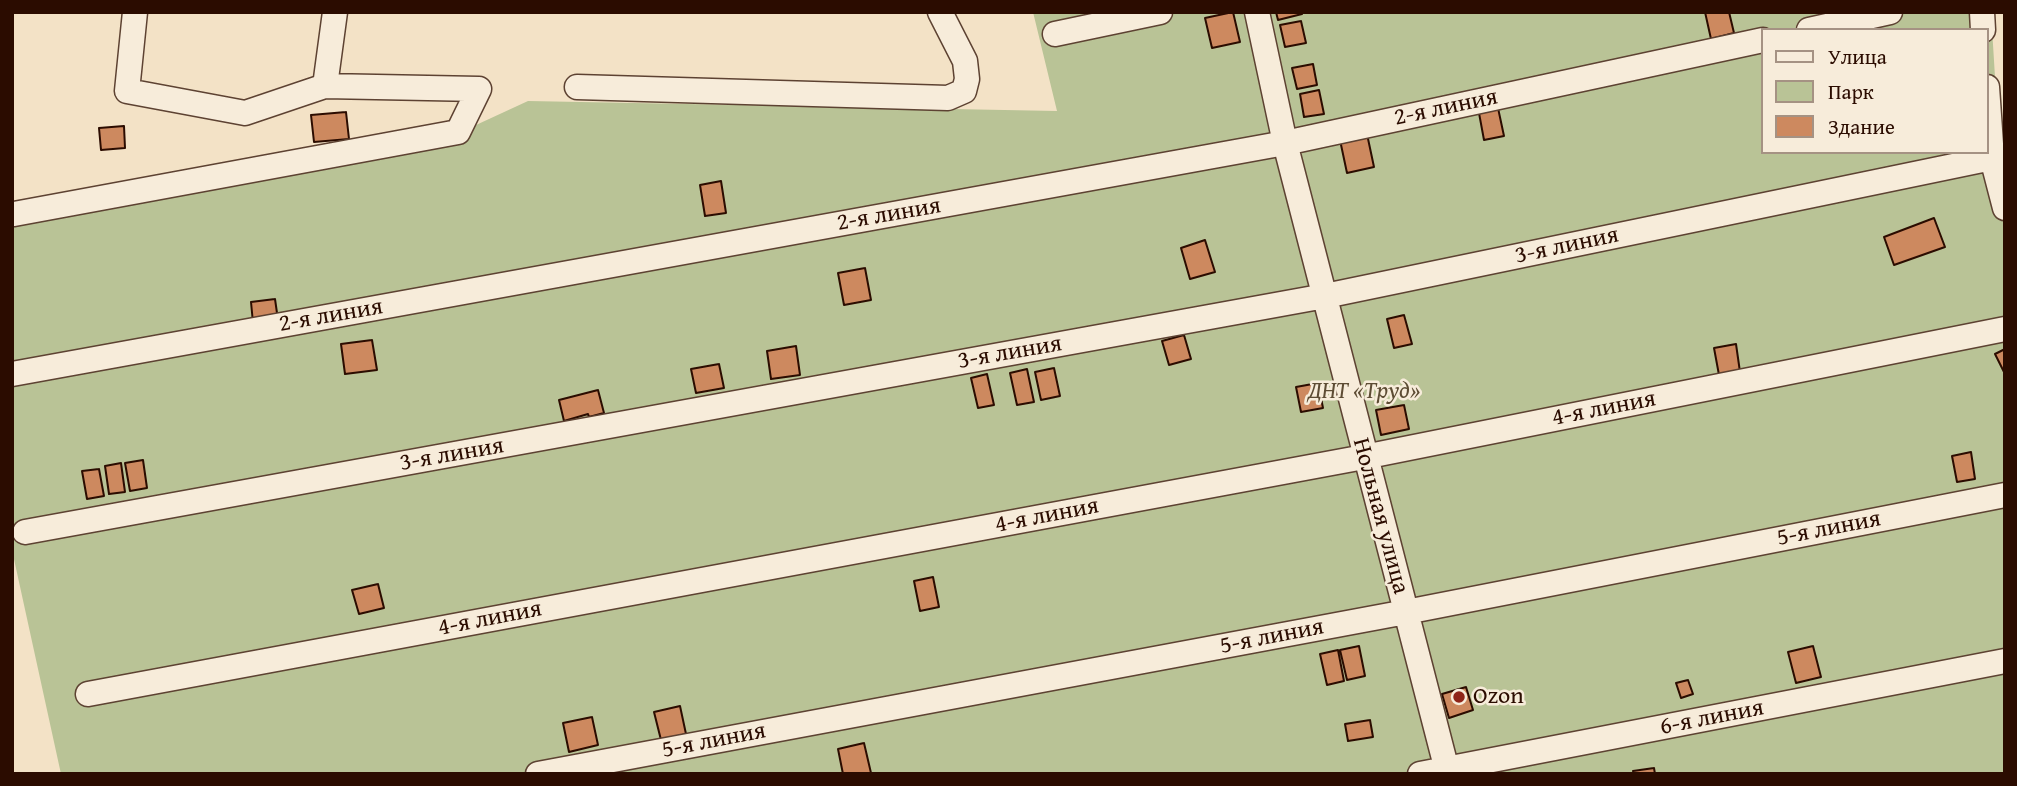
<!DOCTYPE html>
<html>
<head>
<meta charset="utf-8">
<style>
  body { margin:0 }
  #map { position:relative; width:2017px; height:786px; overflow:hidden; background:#f3e2c6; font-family:"Gentium Book Plus",serif }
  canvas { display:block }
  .frame { position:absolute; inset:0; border:14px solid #2b0c00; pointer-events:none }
  .legend { position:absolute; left:1761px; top:28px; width:228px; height:126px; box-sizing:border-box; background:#f7ecda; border:2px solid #a59283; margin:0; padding:9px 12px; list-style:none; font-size:21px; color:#2b0c00 }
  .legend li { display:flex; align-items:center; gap:14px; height:35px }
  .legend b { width:35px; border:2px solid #a59283 }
</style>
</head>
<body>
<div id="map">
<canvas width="2017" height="786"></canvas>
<div class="frame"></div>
<ul class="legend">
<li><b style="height:9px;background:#f7ecda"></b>Улица</li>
<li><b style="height:19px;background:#b9c396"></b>Парк</li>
<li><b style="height:19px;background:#cd895f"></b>Здание</li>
</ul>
</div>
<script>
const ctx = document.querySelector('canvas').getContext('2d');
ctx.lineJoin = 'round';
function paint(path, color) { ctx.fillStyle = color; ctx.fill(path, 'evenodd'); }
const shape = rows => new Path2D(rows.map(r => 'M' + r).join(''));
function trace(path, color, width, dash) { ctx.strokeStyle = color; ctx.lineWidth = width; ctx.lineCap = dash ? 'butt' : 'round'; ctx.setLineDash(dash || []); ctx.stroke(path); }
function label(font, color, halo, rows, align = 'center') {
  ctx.font = font + ' "Gentium Book Plus",serif'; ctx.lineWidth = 5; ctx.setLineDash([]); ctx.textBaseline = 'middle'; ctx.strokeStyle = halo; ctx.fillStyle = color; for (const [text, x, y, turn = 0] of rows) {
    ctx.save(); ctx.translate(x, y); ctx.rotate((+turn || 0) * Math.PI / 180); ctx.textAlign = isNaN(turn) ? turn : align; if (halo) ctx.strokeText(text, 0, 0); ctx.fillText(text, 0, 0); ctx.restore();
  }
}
paint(shape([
  [1033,12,1991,12,2002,191,2005,199,2005,774,61,774,12,550,12,207,476,125,528,101,1057,111],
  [1763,30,1987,30,1987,152,1763,152]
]), '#b9c396');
const building = shape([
  [1233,12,1240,42,1212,48,1205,18,1233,12],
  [1276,12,1302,12,1302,14,1278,20,1276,12],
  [1705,12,1729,12,1734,33,1711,39,1705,12],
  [1301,21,1306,43,1285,47,1280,25,1301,21],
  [1313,64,1317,85,1297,89,1292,68,1313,64],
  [1319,90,1324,114,1304,117,1300,94,1319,90],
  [1498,108,1504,136,1484,140,1479,113,1498,108],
  [346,112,349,139,314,142,311,115,346,112],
  [124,126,125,148,101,150,99,128,124,126],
  [1367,134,1374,167,1347,173,1340,140,1367,134],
  [721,181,726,213,705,216,700,185,721,181],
  [1934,218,1945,247,1894,265,1884,237,1934,218],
  [1205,240,1215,272,1190,279,1181,248,1205,240],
  [865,268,871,300,844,305,838,273,865,268],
  [275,299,278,320,253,323,251,302,275,299],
  [1404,315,1412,344,1394,348,1387,319,1404,315],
  [1184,335,1191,359,1169,365,1162,341,1184,335],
  [372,340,377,370,345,374,341,344,372,340],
  [1736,344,1740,372,1719,375,1714,348,1736,344],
  [796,346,800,375,771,379,767,351,796,346],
  [2005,349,2005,374,1995,354,2005,349],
  [719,364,724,388,696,393,691,369,719,364],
  [1054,368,1060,396,1041,400,1035,372,1054,368],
  [1027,369,1034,402,1017,405,1010,373,1027,369],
  [987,374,994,405,978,408,971,378,987,374],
  [1318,383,1323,408,1301,412,1296,387,1318,383],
  [598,390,604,413,589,417,588,414,564,421,559,400,598,390],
  [1404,405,1409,429,1381,435,1376,410,1404,405],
  [1971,452,1975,479,1957,482,1952,456,1971,452],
  [143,460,147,488,130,491,125,463,143,460],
  [121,463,125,492,109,494,105,466,121,463],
  [99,469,104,496,87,499,82,471,99,469],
  [933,577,939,607,920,611,914,581,933,577],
  [378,584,384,608,359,614,352,590,378,584],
  [1359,646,1365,676,1347,680,1340,650,1359,646],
  [1813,646,1821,677,1796,683,1788,652,1813,646],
  [1338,650,1344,681,1327,685,1320,654,1338,650],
  [1688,680,1693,694,1681,698,1676,683,1688,680],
  [1466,687,1473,710,1449,718,1442,694,1466,687],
  [680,706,686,734,661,740,654,712,680,706],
  [592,717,598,745,569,752,563,723,592,717],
  [1370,720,1373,737,1348,741,1345,724,1370,720],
  [864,743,871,773,843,774,838,749,864,743],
  [1654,768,1655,774,1634,774,1633,771,1654,768]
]);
paint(building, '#cd895f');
trace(building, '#2b0c00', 2);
const minor = shape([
  [1257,12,1285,143,1448,774],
  [1982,12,1983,30],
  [1809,30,1890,12],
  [1055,34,1160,12],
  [325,86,335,12],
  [577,87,948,98,964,91,967,79,965,61,940,12],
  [1987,87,1992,158,2005,208],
  [14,214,458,132,479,89,325,86,245,113,127,91,135,12],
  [12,374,1285,143,1763,40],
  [25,532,1325,296,1992,158],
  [88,694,1364,457,2005,329],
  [538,774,1406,612,2005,495],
  [1420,774,2005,661]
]);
trace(minor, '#5d4232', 27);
trace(minor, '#f7ecda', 24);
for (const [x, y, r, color] of [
  [1459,697,7,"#8f2418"]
]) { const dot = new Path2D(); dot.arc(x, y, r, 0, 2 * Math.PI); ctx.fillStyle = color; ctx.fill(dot); trace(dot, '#f7ecda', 2.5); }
label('24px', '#2b0c00', '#f7ecda', [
  ["2-я линия",1446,108,-12],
  ["2-я линия",889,215,-10],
  ["3-я линия",1567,246,-12],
  ["2-я линия",331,316,-10],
  ["3-я линия",1010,353,-10],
  ["4-я линия",1604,409,-11],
  ["3-я линия",452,455,-10],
  ["4-я линия",1047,516,-11],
  ["Нольная улица",1380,516,75],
  ["5-я линия",1829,529,-11],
  ["4-я линия",490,619,-11],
  ["5-я линия",1272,637,-11],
  ["6-я линия",1712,718,-11],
  ["5-я линия",714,741,-11]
]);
label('italic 24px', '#5d4c34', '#f7ecda', [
  ["ДНТ «Труд»",1364,392]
]);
label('24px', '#2b0c00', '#f7ecda', [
  ["Ozon",1473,697]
], 'left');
</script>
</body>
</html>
